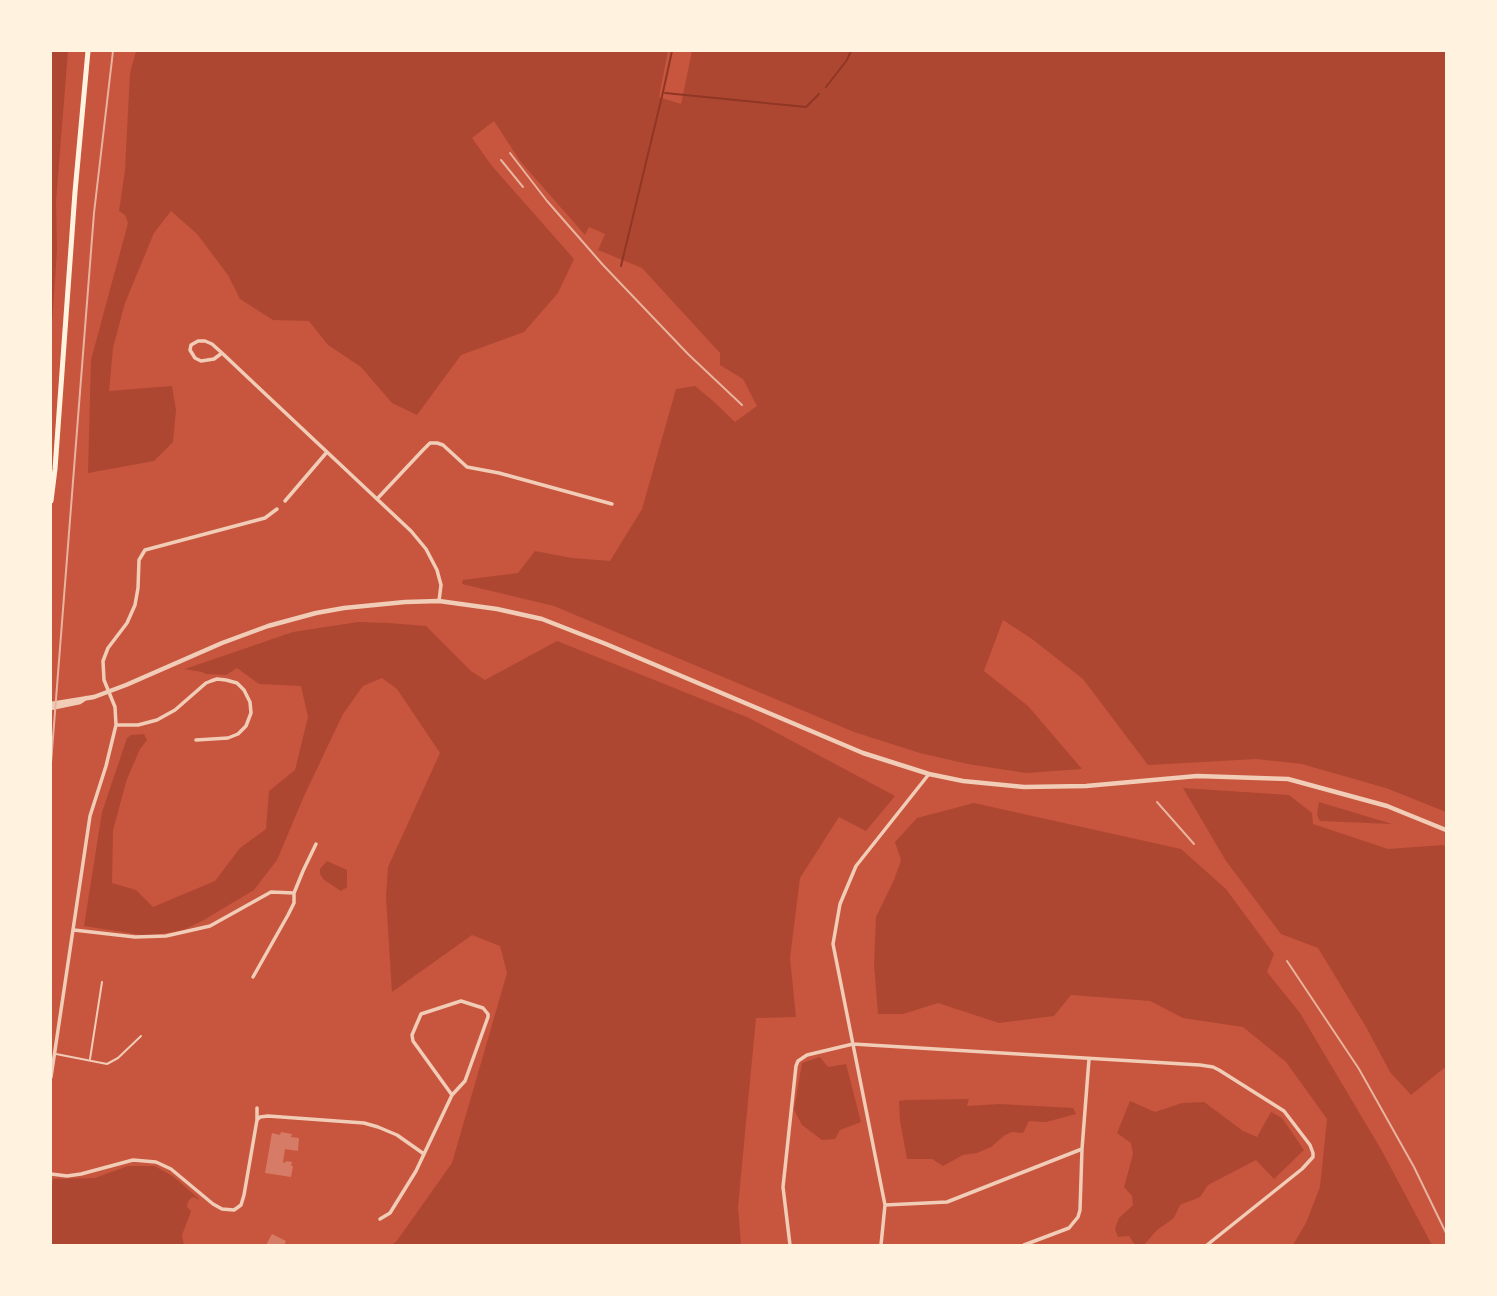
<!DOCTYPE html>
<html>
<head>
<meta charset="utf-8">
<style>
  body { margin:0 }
  #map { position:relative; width:1497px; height:1296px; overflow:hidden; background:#c8553d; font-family:Cabin,sans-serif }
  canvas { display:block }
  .frame { position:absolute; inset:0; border:52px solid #fff3e0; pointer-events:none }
</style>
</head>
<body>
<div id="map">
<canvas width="1497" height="1296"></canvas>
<div class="frame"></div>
</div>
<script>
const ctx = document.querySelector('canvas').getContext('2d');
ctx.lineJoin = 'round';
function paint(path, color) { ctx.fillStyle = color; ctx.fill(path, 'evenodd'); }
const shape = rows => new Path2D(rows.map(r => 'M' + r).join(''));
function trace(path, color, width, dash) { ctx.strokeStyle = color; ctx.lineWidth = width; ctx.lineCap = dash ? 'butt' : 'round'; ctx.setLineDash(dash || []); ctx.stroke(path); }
paint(shape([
  [51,51,68,51,56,201,57,250,51,339],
  [136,51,668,51,659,97,681,104,692,51,1446,51,1446,812,1386,788,1302,764,1256,759,1148,765,1083,679,1032,639,1003,620,984,671,1028,706,1082,769,1026,773,968,764,920,753,854,732,554,606,462,584,463,580,518,573,535,551,572,558,610,561,642,509,676,389,695,386,712,400,735,422,757,406,743,379,720,365,720,353,642,268,598,250,605,234,589,227,585,235,520,161,494,121,472,138,492,166,574,259,558,293,524,332,461,355,417,415,392,403,361,367,328,345,309,321,273,320,240,299,228,275,197,234,171,211,154,233,125,303,113,348,109,391,172,386,176,410,173,442,154,461,88,473,91,360,128,223,125,215,119,211,125,170,130,73],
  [358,622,389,623,426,626,471,671,485,680,557,641,749,718,895,796,866,831,839,817,800,878,790,958,796,1017,756,1018,738,1207,741,1245,391,1245,396,1242,452,1163,507,973,500,946,472,935,392,992,386,896,388,867,440,753,397,689,382,678,363,686,343,714,304,796,277,860,254,890,202,921,183,930,148,936,84,926,102,812,127,738,131,735,144,734,147,740,140,749,127,779,113,830,112,883,136,890,153,907,215,881,240,848,266,829,269,791,295,770,308,717,301,686,259,684,237,668,226,675,206,674,202,672,185,669,293,632],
  [1183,788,1289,795,1312,813,1313,824,1388,849,1443,845,1446,847,1446,1069,1444,1068,1411,1095,1390,1072,1366,1027,1318,948,1281,934,1226,861],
  [1319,802,1392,824,1320,821,1317,815],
  [974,803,1181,849,1226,889,1274,954,1267,972,1300,1013,1382,1151,1432,1245,1293,1245,1306,1223,1320,1187,1327,1119,1286,1062,1243,1027,1183,1018,1150,1001,1071,995,1054,1016,999,1023,938,1003,903,1014,878,1014,874,964,876,917,894,880,901,860,895,842,917,818],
  [327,861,347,870,347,887,341,891,324,880,320,874,320,869],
  [820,1057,828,1067,846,1064,861,1122,840,1130,835,1139,822,1140,802,1125,794,1110,802,1063],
  [969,1099,967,1106,1000,1104,1073,1108,1076,1114,1046,1122,1029,1121,1023,1133,1012,1132,1005,1135,991,1147,977,1153,963,1155,943,1166,932,1159,907,1159,900,1121,899,1101,905,1100],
  [1130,1101,1155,1112,1182,1103,1204,1102,1243,1131,1257,1137,1271,1112,1282,1118,1304,1150,1274,1179,1256,1160,1208,1185,1200,1197,1180,1205,1174,1218,1157,1230,1144,1245,1135,1245,1129,1236,1118,1237,1115,1229,1119,1218,1133,1205,1132,1196,1124,1187,1133,1154,1131,1143,1117,1133],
  [128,1166,155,1166,174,1177,198,1198,199,1200,194,1197,191,1198,188,1202,187,1207,191,1211,190,1214,182,1235,184,1245,51,1245,51,1189,53,1179,95,1178]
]), '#ae4732');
trace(shape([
  [826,87,847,60,851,51],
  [665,93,806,107,819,94],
  [621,266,663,92,672,51]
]), '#8f3625', 2);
paint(shape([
  [281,1132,292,1134,291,1137,299,1138,298,1151,285,1149,283,1162,285,1163,286,1161,292,1162,291,1166,293,1166,291,1177,265,1173,272,1133,280,1135],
  [272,1234,286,1241,284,1245,266,1245]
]), '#d67c66');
trace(shape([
  [56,1054,107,1064,118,1058,141,1036],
  [90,1059,102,982]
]), '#f1ccb7', 2);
trace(shape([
  [222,353,214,359,201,361,195,358,190,350,191,345,198,341,205,341,212,344,222,353,259,388,411,531,426,549,437,570,441,585,439,601],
  [377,499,423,450,430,443,437,443,443,445,467,467,499,473,612,504],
  [285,501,327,452],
  [116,725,138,725,157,720,175,710,206,683,211,681,217,679,226,680,237,683,244,690,250,702,251,713,246,726,238,734,228,738,196,740],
  [74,930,135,937,166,936,210,926,271,892,294,893],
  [253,977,288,915,294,903,294,893,303,871,316,844],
  [51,1077,90,816,106,766,116,725,115,707,104,680,103,661,108,648,127,623,135,605,138,588,139,560,145,550,265,518,277,509],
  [257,1120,260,1117,268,1116,364,1123,378,1127,397,1135,424,1154,452,1095,465,1081,488,1017,488,1014,483,1008,461,1001,421,1014,412,1035,413,1041,452,1095],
  [51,1174,67,1176,81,1174,133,1160,156,1162,171,1169,213,1204,222,1209,234,1210,241,1205,244,1195,257,1120,257,1108],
  [885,1205,947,1202,1082,1149],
  [380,1219,390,1213,416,1171,424,1154],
  [790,1245,783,1187,796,1066,798,1061,807,1055,853,1044,1200,1065,1213,1067,1219,1070,1284,1111,1310,1145,1313,1153,1313,1157,1302,1169,1207,1245],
  [881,1245,885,1205,833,944,840,904,856,866,929,774],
  [1024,1245,1069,1228,1078,1217,1080,1210,1082,1149,1089,1059]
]), '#f1ccb7', 3.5);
trace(shape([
  [51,704,94,697,126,685,222,643,268,626,316,613,344,608,405,602,439,601,497,609,542,619,606,644,863,753,929,774,963,781,1024,787,1086,786,1197,776,1288,779,1387,806,1446,830],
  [51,708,80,702,86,698]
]), '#f1ccb7', 4.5);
trace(shape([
  [51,501,55,469,75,192,88,51]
]), '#fff3e0', 5);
trace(shape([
  [510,153,547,201,603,265,688,354,742,405],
  [501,160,523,187],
  [51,763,94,213,113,51],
  [1157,802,1194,844],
  [1287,961,1359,1069,1414,1167,1446,1233]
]), '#e9b49f', 2);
</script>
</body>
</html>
